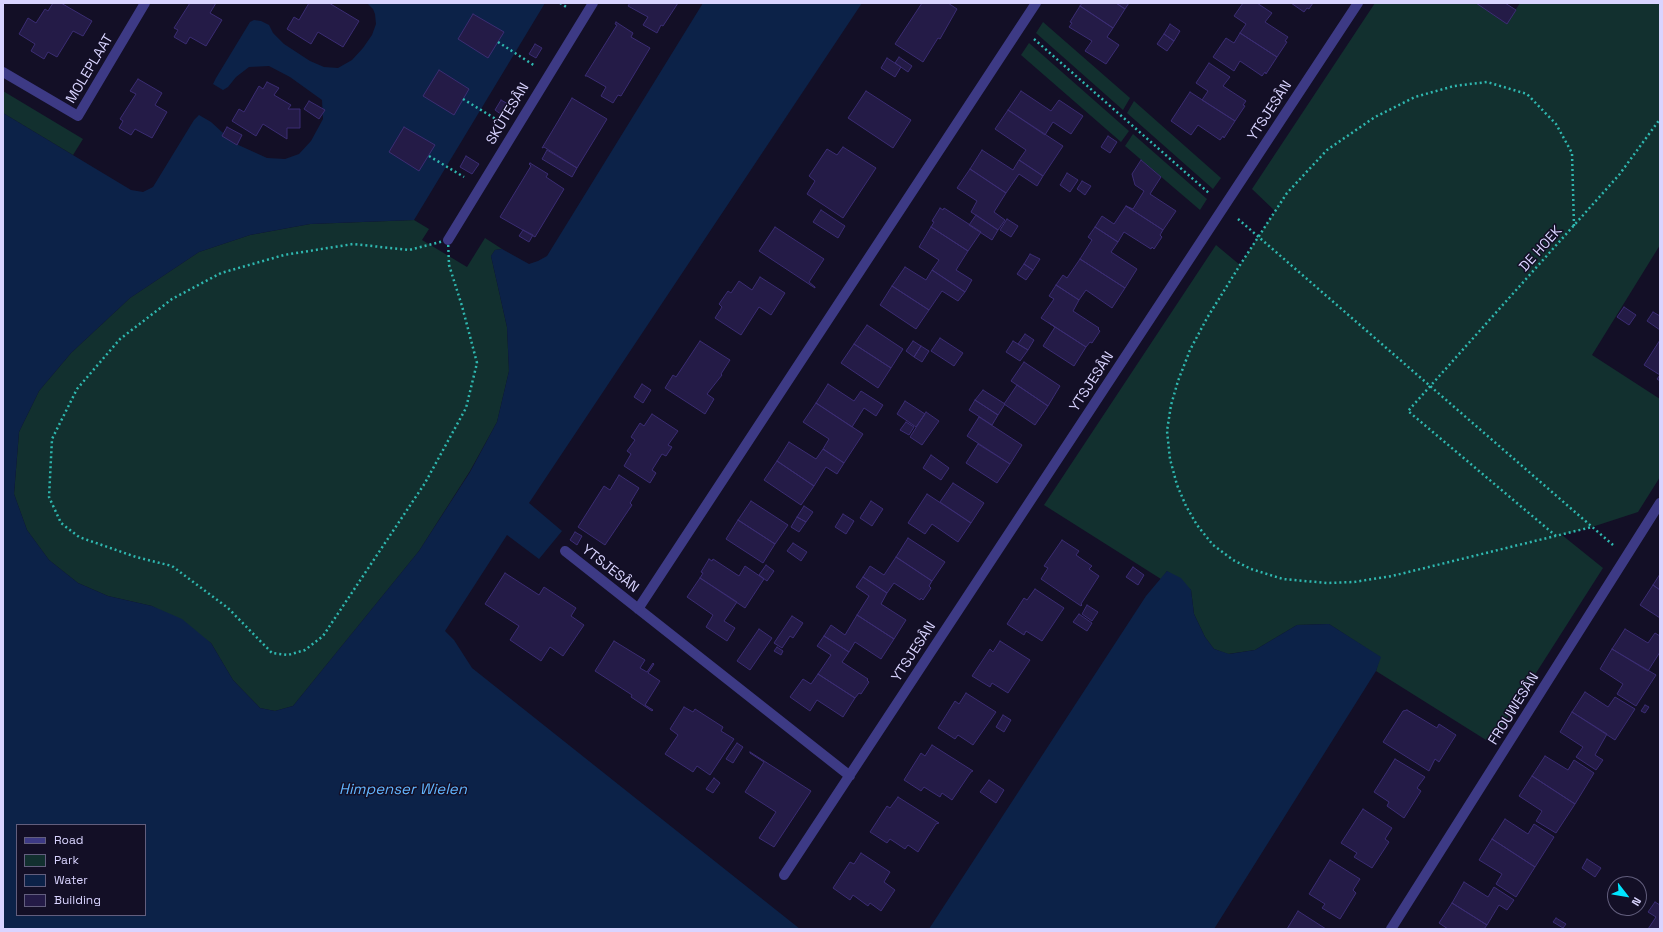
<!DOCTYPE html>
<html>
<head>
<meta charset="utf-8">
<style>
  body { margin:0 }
  #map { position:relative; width:1663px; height:932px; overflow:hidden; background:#130f26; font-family:"Space Grotesk",sans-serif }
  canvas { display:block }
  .frame { position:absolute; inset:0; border:4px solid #d9d4ff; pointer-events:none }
  .legend { position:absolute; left:16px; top:824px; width:130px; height:92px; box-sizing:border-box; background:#130f26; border:1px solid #625e7d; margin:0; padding:5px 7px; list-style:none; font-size:12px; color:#d9d4ff }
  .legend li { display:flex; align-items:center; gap:8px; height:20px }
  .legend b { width:20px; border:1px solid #625e7d }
  .north { position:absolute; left:1607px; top:876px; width:40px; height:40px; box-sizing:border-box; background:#130f26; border:1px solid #625e7d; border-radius:50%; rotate:121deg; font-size:11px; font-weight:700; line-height:16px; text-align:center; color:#d9d4ff }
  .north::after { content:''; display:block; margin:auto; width:14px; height:18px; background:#00e5ff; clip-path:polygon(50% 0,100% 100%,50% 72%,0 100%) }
</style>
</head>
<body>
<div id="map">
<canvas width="1663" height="932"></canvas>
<div class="frame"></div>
<ul class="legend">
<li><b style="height:5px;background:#3d3a85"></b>Road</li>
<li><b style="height:11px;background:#12302f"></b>Park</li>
<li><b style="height:11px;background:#0c2248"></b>Water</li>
<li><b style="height:11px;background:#241b47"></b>Building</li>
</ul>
<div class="north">N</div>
</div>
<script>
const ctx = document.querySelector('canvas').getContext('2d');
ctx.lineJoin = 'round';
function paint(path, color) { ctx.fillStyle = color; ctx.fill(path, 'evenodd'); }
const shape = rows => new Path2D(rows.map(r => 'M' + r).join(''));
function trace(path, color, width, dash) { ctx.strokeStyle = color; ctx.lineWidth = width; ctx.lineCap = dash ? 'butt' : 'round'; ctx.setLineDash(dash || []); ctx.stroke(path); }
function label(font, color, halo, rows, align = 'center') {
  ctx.font = font + ' "Space Grotesk",sans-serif'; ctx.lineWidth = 3; ctx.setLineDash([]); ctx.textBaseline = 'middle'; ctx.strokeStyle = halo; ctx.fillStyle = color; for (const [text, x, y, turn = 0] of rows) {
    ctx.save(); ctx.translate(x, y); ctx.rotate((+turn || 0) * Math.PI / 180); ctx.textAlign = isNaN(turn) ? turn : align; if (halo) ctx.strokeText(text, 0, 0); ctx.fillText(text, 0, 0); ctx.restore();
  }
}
paint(shape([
  [1375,3,1476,3,1507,23,1520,3,1660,3,1660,245,1592,355,1660,399,1660,477,1638,512,1592,527,1562,535,1603,568,1492,742,1487,739,1486,740,1376,671,1380,657,1329,624,1297,625,1255,650,1228,654,1214,649,1205,637,1194,614,1191,590,1167,571,1161,579,1044,505,1216,245,1240,265,1275,211,1252,189],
  [1043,22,1130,98,1123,110,1036,33],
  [1029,43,1129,131,1121,142,1021,55],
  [3,91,83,139,73,155,3,113],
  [1134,101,1221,178,1213,189,1127,113],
  [1133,134,1207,199,1200,210,1125,146],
  [414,220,429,229,422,240,467,267,485,238,502,249,495,250,491,256,507,327,509,371,497,422,470,471,419,551,293,706,275,711,260,708,233,680,211,643,152,606,108,596,78,583,49,560,27,530,14,494,19,432,39,391,71,353,130,298,199,252,250,235,310,224]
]), '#12302f');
paint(shape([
  [367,3,545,3,414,220,310,224,250,235,199,252,130,298,71,353,39,391,19,432,14,494,27,530,49,560,78,583,108,596,152,606,182,619,211,643,233,680,260,708,275,711,293,706,419,551,470,472,497,422,509,371,507,327,491,256,495,250,502,249,529,264,538,261,547,256,703,3,862,3,529,503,562,531,539,559,507,535,445,631,454,640,472,668,800,929,3,929,3,113,131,190,143,192,153,187,194,120,199,115,211,122,234,143,267,158,285,159,299,154,311,141,323,119,322,100,290,77,269,66,249,67,236,77,228,87,223,90,213,84,216,78,250,22,254,20,261,21,269,25,273,33,284,44,310,61,324,67,338,68,352,60,363,48,372,35,376,24,375,14,373,9],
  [17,825,145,825,145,915,17,915],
  [1167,571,1181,578,1191,590,1194,614,1205,637,1214,649,1229,654,1255,650,1297,625,1329,624,1381,657,1376,671,1214,929,929,929,1146,596]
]), '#0c2248');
const building = shape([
  [53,3,61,3,92,21,83,36,73,31,57,57,48,52,44,59,31,51,35,44,19,34,28,18,36,23,45,9,48,11,53,3],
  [190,3,216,3,210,13,222,20,206,46,190,37,186,44,174,37,178,30,174,28,190,3],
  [309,3,329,3,359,21,343,47,318,32,311,44,287,29,294,17,299,20,309,3],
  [630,3,678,3,663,26,661,25,657,33,643,25,648,17,628,6,630,3],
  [922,3,948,3,957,9,940,39,938,38,923,62,895,44,922,3],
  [1082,3,1116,3,1125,9,1113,28,1080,6,1082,3],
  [1116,3,1129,3,1125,9,1116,3],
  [1243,3,1257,3,1272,13,1265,22,1288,37,1285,41,1287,42,1277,57,1240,33,1246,24,1234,16,1243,3],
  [1291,3,1313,3,1309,9,1307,8,1304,12,1291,3],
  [1476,3,1505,3,1516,10,1507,24,1476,3],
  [1080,6,1113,28,1107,37,1119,45,1106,64,1085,51,1092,41,1069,27,1072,23,1070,22,1080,6],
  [473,14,504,32,488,58,458,39,473,14],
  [616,22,633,33,631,37,650,48,621,96,618,95,613,103,601,96,606,87,587,76,585,76,617,25,615,24,616,22],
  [1170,24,1180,31,1174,41,1164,34,1170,24],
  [1240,33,1277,57,1266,74,1265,72,1262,76,1240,61,1234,71,1213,57,1226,38,1234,43,1240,33],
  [1164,34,1174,41,1167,51,1157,44,1164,34],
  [535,44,542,48,536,58,529,54,535,44],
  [899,57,912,66,908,72,895,63,899,57],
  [887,58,901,67,895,77,881,68,887,58],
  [1209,63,1230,77,1223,86,1246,101,1243,105,1245,106,1235,121,1202,100,1208,91,1196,83,1209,63],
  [439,70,469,89,454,115,423,96,439,70],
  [138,79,162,93,155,105,167,112,152,138,135,129,131,135,119,128,123,121,120,119,136,94,130,91,138,79],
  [267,82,279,88,274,95,291,105,288,109,300,109,300,128,287,128,287,139,263,124,256,136,232,121,239,109,244,112,259,86,263,89,267,82],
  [866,91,911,120,893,148,848,118,866,91],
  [1021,91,1051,111,1059,100,1083,116,1071,134,1053,122,1045,135,1008,110,1021,91],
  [1190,92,1235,121,1224,138,1223,136,1220,140,1198,125,1191,135,1171,121,1190,92],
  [572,98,607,119,577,168,544,147,542,148,572,98],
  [501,100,508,104,502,115,495,110,501,100],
  [309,101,325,110,319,119,304,109,309,101],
  [1008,110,1063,146,1043,176,1019,160,1026,150,995,129,1008,110],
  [227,127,242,135,237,145,222,136,227,127],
  [404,127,435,145,419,171,389,152,404,127],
  [1108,136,1117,142,1110,153,1101,147,1108,136],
  [843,147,876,168,843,218,807,194,815,181,809,176,827,149,837,155,843,147],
  [547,150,577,168,572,177,542,159,547,150],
  [982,150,1013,170,1019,160,1043,176,1037,186,1019,174,1006,193,970,169,982,150],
  [466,156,479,164,472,174,460,167,466,156],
  [1141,160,1161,177,1150,194,1176,211,1163,230,1126,206,1133,209,1144,191,1135,185,1132,174,1141,160],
  [530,163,548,174,546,177,564,189,535,237,500,217,531,166,529,164,530,163],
  [970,169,1006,193,994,212,1005,220,998,230,971,212,977,201,957,188,970,169],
  [1067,173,1078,180,1070,192,1060,185,1067,173],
  [1082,181,1091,186,1085,195,1077,189,1082,181],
  [1126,206,1163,230,1160,235,1162,237,1154,249,1152,247,1151,249,1124,232,1118,242,1095,227,1102,216,1114,224,1126,206],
  [940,208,943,210,944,208,981,232,968,251,931,227,934,222,932,221,940,208],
  [821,210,845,226,838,238,813,222,821,210],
  [976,215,998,230,992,240,969,225,976,215],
  [1007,219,1018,226,1011,237,1000,230,1007,219],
  [775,227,824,259,809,282,815,287,815,288,759,251,775,227],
  [931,227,968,251,956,270,972,280,965,292,932,270,939,260,919,247,931,227],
  [1095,227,1118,242,1111,252,1137,269,1125,288,1080,259,1092,240,1088,237,1095,227],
  [523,230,533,235,529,242,519,236,523,230],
  [1030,254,1040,259,1033,270,1024,264,1030,254],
  [1080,259,1125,288,1112,308,1086,290,1079,300,1056,285,1063,275,1067,278,1080,259],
  [1024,264,1033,270,1026,280,1017,274,1024,264],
  [905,267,926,280,932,270,965,292,958,301,942,291,929,310,892,286,905,267],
  [760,277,785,293,771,315,759,307,741,335,715,318,722,307,719,304,728,291,731,293,739,281,752,290,760,277],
  [1056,285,1079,300,1073,311,1099,328,1098,329,1100,331,1092,343,1090,342,1086,347,1041,318,1054,299,1049,296,1056,285],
  [892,286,929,310,916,329,880,305,892,286],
  [1624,307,1636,315,1629,325,1617,317,1624,307],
  [1653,312,1660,316,1660,330,1647,321,1653,312],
  [1049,323,1086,347,1074,366,1043,346,1055,327,1049,323],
  [867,325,903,349,891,368,854,344,867,325],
  [1025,334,1034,340,1028,350,1018,344,1025,334],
  [940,338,963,353,954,366,931,351,940,338],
  [1660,340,1660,381,1657,379,1660,375,1644,365,1660,340],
  [700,341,730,360,721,374,722,375,707,394,714,399,705,414,665,388,673,375,676,377,700,341],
  [913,341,921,346,914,357,906,351,913,341],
  [1013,341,1028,350,1020,361,1006,352,1013,341],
  [854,344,891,368,878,388,841,363,854,344],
  [921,346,929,351,922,362,914,357,921,346],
  [1024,362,1060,386,1048,406,1011,381,1024,362],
  [642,384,651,390,643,403,634,397,642,384],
  [828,384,854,401,861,391,883,405,876,416,864,408,852,427,816,403,828,384],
  [1017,385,1048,406,1035,425,1004,404,1017,385],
  [983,390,1005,404,998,415,975,400,983,390],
  [975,400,998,415,992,425,969,410,975,400],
  [905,401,925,414,916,427,897,414,905,401],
  [816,403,863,434,844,463,823,449,829,439,803,422,816,403],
  [926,412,939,421,922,445,910,437,926,412],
  [652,414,678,431,668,445,672,447,666,456,662,454,652,470,656,473,650,483,624,466,631,454,627,451,635,440,631,437,640,423,644,426,652,414],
  [979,417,1022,445,1010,464,967,436,979,417],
  [906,422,914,427,909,435,900,430,906,422],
  [789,442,816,459,823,449,844,463,837,474,826,467,814,486,777,461,789,442],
  [978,444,1010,464,997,483,966,463,978,444],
  [931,455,949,468,941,480,923,468,931,455],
  [777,461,814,486,801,505,764,480,777,461],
  [619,475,639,488,630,503,632,505,605,545,578,527,604,486,610,490,619,475],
  [953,483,984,503,971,523,940,502,953,483],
  [927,494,971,523,958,542,932,524,925,534,908,523,927,494],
  [751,501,788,525,775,544,738,520,751,501],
  [871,501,883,509,872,526,860,518,871,501],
  [804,506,813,512,806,522,797,517,804,506],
  [843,514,854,521,846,534,835,527,843,514],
  [797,517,806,522,799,532,791,527,797,517],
  [738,520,775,544,763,563,726,539,738,520],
  [575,532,582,536,577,545,570,540,575,532],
  [908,538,945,562,932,581,896,557,908,538],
  [1062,540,1079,551,1076,555,1092,566,1089,569,1099,576,1081,604,1082,605,1081,606,1041,579,1048,568,1044,566,1062,540],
  [793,543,807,552,801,561,787,551,793,543],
  [896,557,932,581,929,586,931,588,923,600,921,598,920,600,894,583,887,593,863,577,870,566,884,575,896,557],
  [709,559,712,561,713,559,739,576,745,566,764,579,745,608,700,578,703,573,701,572,709,559],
  [766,565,774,571,767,581,759,575,766,565],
  [1133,567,1144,575,1138,585,1126,577,1133,567],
  [505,573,539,595,544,587,576,608,571,616,584,625,563,656,550,647,541,661,510,640,519,626,485,604,505,573],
  [1660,574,1660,590,1653,585,1660,574],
  [863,577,887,593,881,604,906,620,894,639,857,615,869,596,856,587,863,577],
  [700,578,737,602,724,621,735,628,727,641,706,627,713,615,687,597,700,578],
  [1653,585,1660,590,1660,618,1640,605,1653,585],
  [1035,589,1064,608,1042,641,1026,631,1024,635,1007,624,1024,598,1027,600,1035,589],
  [1087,605,1098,612,1092,621,1082,614,1087,605],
  [1079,614,1092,623,1087,631,1073,622,1079,614],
  [857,615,894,639,881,659,855,642,849,652,824,636,831,625,845,635,857,615],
  [792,616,803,623,793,638,790,636,782,648,774,643,792,616],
  [759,629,772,638,750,670,737,661,759,629],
  [1625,629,1648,643,1655,633,1660,636,1660,652,1648,671,1612,649,1625,629],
  [824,636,849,652,842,662,868,679,867,680,869,682,861,694,859,693,855,698,818,674,831,655,817,646,824,636],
  [614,641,645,660,640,668,647,672,653,663,654,664,648,673,660,681,645,705,653,710,652,711,631,697,632,695,595,671,614,641],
  [1000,641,1030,660,1008,693,992,683,990,687,972,676,990,649,993,652,1000,641],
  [777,647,783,651,781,655,774,651,777,647],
  [1612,649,1656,675,1636,706,1617,694,1623,684,1600,669,1612,649],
  [818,674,855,698,843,717,817,700,810,711,790,697,803,679,811,684,818,674],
  [1585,692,1608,707,1615,697,1635,709,1615,740,1572,712,1585,692],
  [966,693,996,712,973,745,958,735,955,739,938,728,955,701,959,704,966,693],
  [1645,705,1649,707,1645,713,1641,711,1645,705],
  [684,707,693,712,695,709,723,727,721,731,734,739,710,775,697,766,693,772,665,754,678,735,670,729,684,707],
  [1407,710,1437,728,1439,724,1456,735,1439,762,1435,759,1429,771,1383,742,1403,711,1407,710],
  [1572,712,1607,734,1595,755,1603,760,1596,770,1576,757,1583,747,1560,732,1572,712],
  [1003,715,1011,720,1004,732,996,727,1003,715],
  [737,743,743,747,733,763,726,759,737,743],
  [932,745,973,771,971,772,952,800,942,793,940,797,924,787,921,791,904,780,921,753,925,756,932,745],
  [750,752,811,791,774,847,759,838,776,812,745,792,764,762,750,753,750,752],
  [1545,756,1568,770,1574,760,1594,773,1575,804,1532,776,1545,756],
  [1395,759,1425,777,1417,788,1421,791,1404,818,1387,806,1389,802,1374,792,1395,759],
  [1532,776,1575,804,1556,833,1536,821,1542,811,1519,796,1532,776],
  [714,778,720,783,713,793,706,789,714,778],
  [989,780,1004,790,996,803,980,792,989,780],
  [898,797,939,823,936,824,918,852,908,845,905,849,890,839,887,843,870,832,887,806,890,808,898,797],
  [1363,809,1392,828,1385,839,1389,842,1372,868,1354,857,1357,853,1341,843,1363,809],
  [1505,819,1528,834,1534,824,1554,837,1535,867,1492,839,1505,819],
  [1492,839,1535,867,1516,897,1496,884,1502,874,1479,860,1492,839],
  [861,853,890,872,884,882,895,890,881,911,870,903,868,906,853,895,850,900,833,888,850,862,854,864,861,853],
  [1587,859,1601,868,1595,877,1582,868,1587,859],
  [1330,860,1360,879,1353,890,1356,893,1340,919,1322,908,1325,904,1309,894,1330,860],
  [1464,882,1488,897,1494,887,1514,900,1507,910,1499,905,1487,925,1452,903,1464,882],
  [1655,902,1660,905,1660,929,1648,929,1656,917,1648,912,1655,902],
  [1452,903,1487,925,1484,929,1448,929,1439,923,1452,903],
  [1298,911,1326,929,1287,929,1298,911],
  [1556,918,1566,924,1563,928,1553,922,1556,918]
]);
paint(building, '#241b47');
trace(building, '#3b2d73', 1);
trace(shape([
  [560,3,568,8],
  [1034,39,1210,194],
  [498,42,535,66],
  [463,99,499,121],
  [429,156,464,177],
  [1238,219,1613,545],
  [1574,226,1572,153,1556,124,1527,94,1487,82,1454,86,1415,97,1375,117,1327,150,1287,193,1240,265,1207,318,1190,350,1178,381,1171,405,1167,431,1170,459,1177,485,1186,506,1197,525,1213,545,1233,560,1251,569,1283,579,1327,583,1354,582,1392,576,1592,527],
  [448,240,449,265,462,306,477,363,466,408,425,483,323,636,305,650,288,655,272,653,228,608,172,566,136,557,79,537,61,523,49,497,52,439,77,389,120,339,172,299,221,273,284,255,353,244,409,250,448,240],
  [1556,536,1408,411,1619,175,1660,119]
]), '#2fb8b0', 2.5, [2, 3]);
trace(shape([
  [3,72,78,116,145,3],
  [448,240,593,3],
  [565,551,850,776],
  [638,609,1036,3],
  [784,875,1358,3],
  [1391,929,1660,503]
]), '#3d3a85', 10);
label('14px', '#d9d4ff', '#130f26', [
  ["MOLEPLAAT",90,69,-59],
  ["YTSJESÂN",1270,111,-57],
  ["SKÛTESÂN",508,114,-59],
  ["DE HOEK",1541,249,-48],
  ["YTSJESÂN",1092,382,-57],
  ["YTSJESÂN",610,569,38],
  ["YTSJESÂN",914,652,-57],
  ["FROUWESÂN",1514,709,-58]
]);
label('italic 15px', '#62b6ff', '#130f26', [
  ["Himpenser Wielen",403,790]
]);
</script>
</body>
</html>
